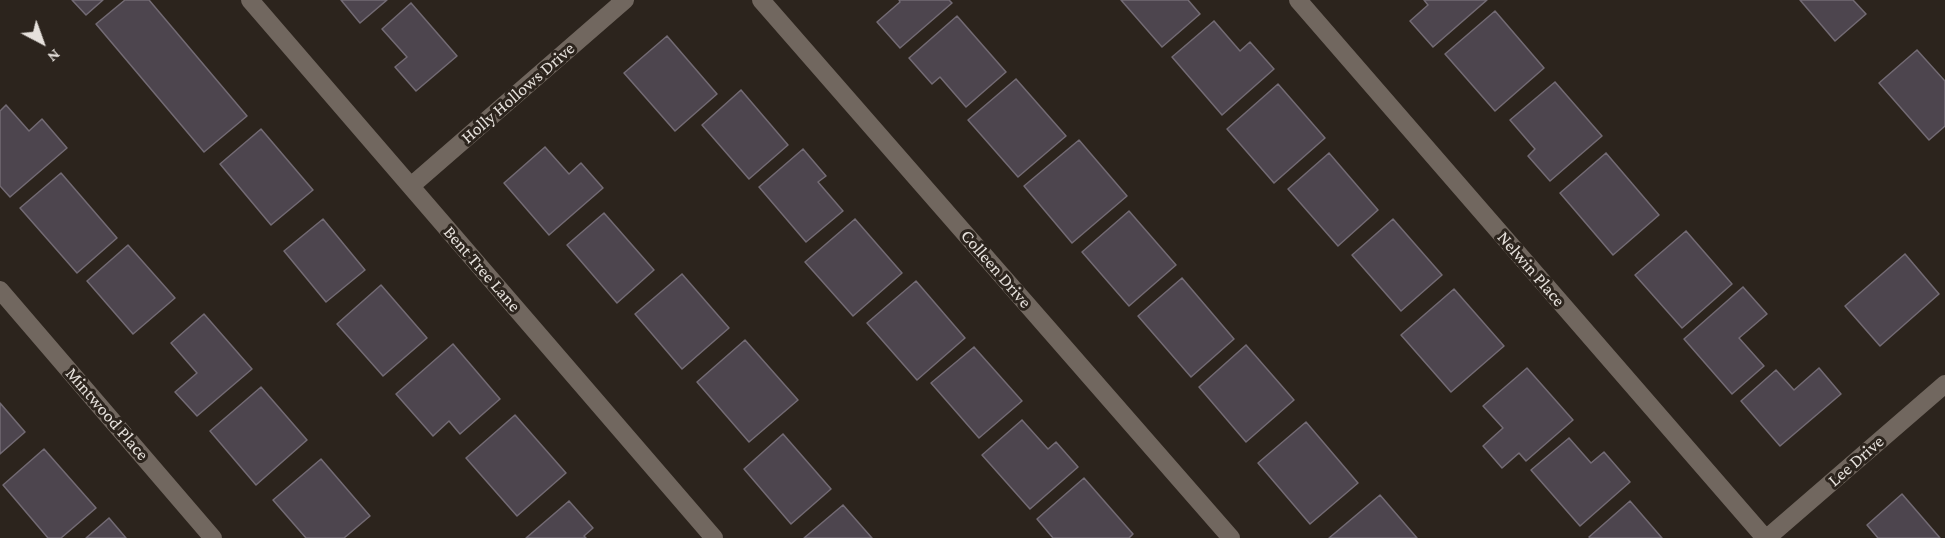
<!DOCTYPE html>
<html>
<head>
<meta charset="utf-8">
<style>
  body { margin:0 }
  #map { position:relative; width:1945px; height:538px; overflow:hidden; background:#2c241d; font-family:"Crimson Pro",serif }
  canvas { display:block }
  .north { position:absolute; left:12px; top:12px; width:60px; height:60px; -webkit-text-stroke:4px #2c241d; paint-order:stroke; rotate:139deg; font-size:16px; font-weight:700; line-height:24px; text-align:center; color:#e6e1dc }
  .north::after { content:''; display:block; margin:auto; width:21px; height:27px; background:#e6e1dc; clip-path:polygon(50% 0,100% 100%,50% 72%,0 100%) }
</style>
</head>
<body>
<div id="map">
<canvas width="1945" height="538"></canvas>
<div class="north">N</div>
</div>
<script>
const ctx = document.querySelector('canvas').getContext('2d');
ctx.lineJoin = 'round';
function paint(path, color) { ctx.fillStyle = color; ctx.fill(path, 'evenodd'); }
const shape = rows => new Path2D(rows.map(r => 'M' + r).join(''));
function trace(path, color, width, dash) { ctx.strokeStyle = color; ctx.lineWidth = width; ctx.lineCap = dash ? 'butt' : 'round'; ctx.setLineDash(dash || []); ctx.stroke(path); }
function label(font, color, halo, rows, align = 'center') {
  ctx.font = font + ' "Crimson Pro",serif'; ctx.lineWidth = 6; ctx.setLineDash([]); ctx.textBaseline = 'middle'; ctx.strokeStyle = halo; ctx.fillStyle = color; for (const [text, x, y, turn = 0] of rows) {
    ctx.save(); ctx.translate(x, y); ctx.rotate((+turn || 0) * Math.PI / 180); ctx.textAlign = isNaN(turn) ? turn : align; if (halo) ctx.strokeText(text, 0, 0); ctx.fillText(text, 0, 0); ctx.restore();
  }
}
const building = shape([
  [72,0,103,0,86,15,72,0],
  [125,0,149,0,247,116,204,152,96,24,125,0],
  [341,0,387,0,360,23,341,0],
  [899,0,949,0,952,3,900,48,877,22,900,2,899,0],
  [1121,0,1188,0,1200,14,1162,47,1121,0],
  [1424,0,1487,0,1433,47,1410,21,1428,5,1424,0],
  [1800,0,1853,0,1866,14,1835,41,1800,0],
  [411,3,457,56,416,91,395,67,407,57,382,29,411,3],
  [1495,11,1544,68,1495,111,1445,54,1495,11],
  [957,16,1006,72,966,107,940,77,932,84,909,58,957,16],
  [1214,21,1240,51,1250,42,1274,69,1222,115,1172,57,1214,21],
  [667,36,717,94,675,131,624,73,667,36],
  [1917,50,1945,81,1945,126,1929,140,1879,83,1917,50],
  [1016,79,1066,136,1018,177,968,120,1016,79],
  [1555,82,1602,136,1550,181,1528,156,1535,149,1510,120,1555,82],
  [1278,84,1325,138,1274,183,1227,129,1278,84],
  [741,90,788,145,749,179,702,125,741,90],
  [6,105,29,131,42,119,67,148,10,197,0,186,0,111,6,105],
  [261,129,313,190,271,225,220,164,261,129],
  [1079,140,1127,196,1072,243,1024,186,1079,140],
  [545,147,569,174,581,163,603,188,549,235,504,183,545,147],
  [803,149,826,176,818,182,843,211,806,242,759,187,803,149],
  [1329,153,1378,210,1338,246,1288,189,1329,153],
  [1606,153,1659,215,1613,255,1560,193,1606,153],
  [61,173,117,238,77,273,20,208,61,173],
  [1129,211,1176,265,1129,306,1082,252,1129,211],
  [604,213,654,270,617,303,567,245,604,213],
  [323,219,365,270,326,302,284,251,323,219],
  [855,219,902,273,853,316,805,262,855,219],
  [1393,219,1442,275,1401,311,1352,255,1393,219],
  [1686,231,1732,284,1682,328,1635,275,1686,231],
  [128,245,175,298,133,334,87,281,128,245],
  [1905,254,1939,294,1880,346,1845,306,1905,254],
  [682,274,729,328,682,369,635,314,682,274],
  [1182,278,1234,339,1191,377,1138,316,1182,278],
  [916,281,965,338,917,380,867,323,916,281],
  [381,285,427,338,383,376,337,324,381,285],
  [1743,287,1767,314,1739,338,1764,366,1732,394,1684,339,1743,287],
  [1454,289,1504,346,1451,392,1401,335,1454,289],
  [204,314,252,369,197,416,175,392,197,373,171,343,204,314],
  [745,340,798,400,749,442,697,382,745,340],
  [453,344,500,399,460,434,449,421,433,436,396,394,453,344],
  [1246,345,1294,400,1246,442,1199,387,1246,345],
  [974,347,1022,401,979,438,931,383,974,347],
  [1527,368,1573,420,1526,461,1519,453,1502,468,1483,446,1503,428,1483,406,1527,368],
  [1819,368,1841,394,1780,446,1741,401,1776,370,1794,390,1819,368],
  [261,387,307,440,256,485,210,431,261,387],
  [0,403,25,432,0,454,0,403],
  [515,415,566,473,517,516,466,458,515,415],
  [1022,420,1048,449,1056,442,1078,467,1030,509,982,455,1022,420],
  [1306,422,1358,483,1310,524,1258,463,1306,422],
  [783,434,831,489,791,524,744,469,783,434],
  [1569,438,1591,463,1604,452,1630,482,1580,526,1531,470,1569,438],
  [44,449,96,508,61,538,48,538,3,485,44,449],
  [321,459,370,516,344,538,306,538,273,500,321,459],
  [1084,478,1133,534,1129,538,1053,538,1037,519,1084,478],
  [1902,494,1940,538,1878,538,1867,525,1902,494],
  [1380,495,1417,538,1329,538,1380,495],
  [569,501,593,528,584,536,586,538,526,538,569,501],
  [1630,501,1662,538,1590,538,1589,537,1630,501],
  [843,505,872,538,804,538,843,505],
  [109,518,126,538,86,538,109,518]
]);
paint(building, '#4d454e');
trace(building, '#736b74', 1.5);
trace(shape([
  [250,0,714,538],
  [761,0,1231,538],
  [1298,0,1765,538],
  [411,186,625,0],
  [0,290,213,538],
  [1767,538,1945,384]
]), '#71675f', 18);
label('18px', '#e6e1dc', '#2c241d', [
  ["Holly Hollows Drive",518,93,-41],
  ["Bent Tree Lane",482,269,49],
  ["Colleen Drive",996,269,49],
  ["Nelwin Place",1531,269,49],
  ["Mintwood Place",107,414,49],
  ["Lee Drive",1856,461,-41]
]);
</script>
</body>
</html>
